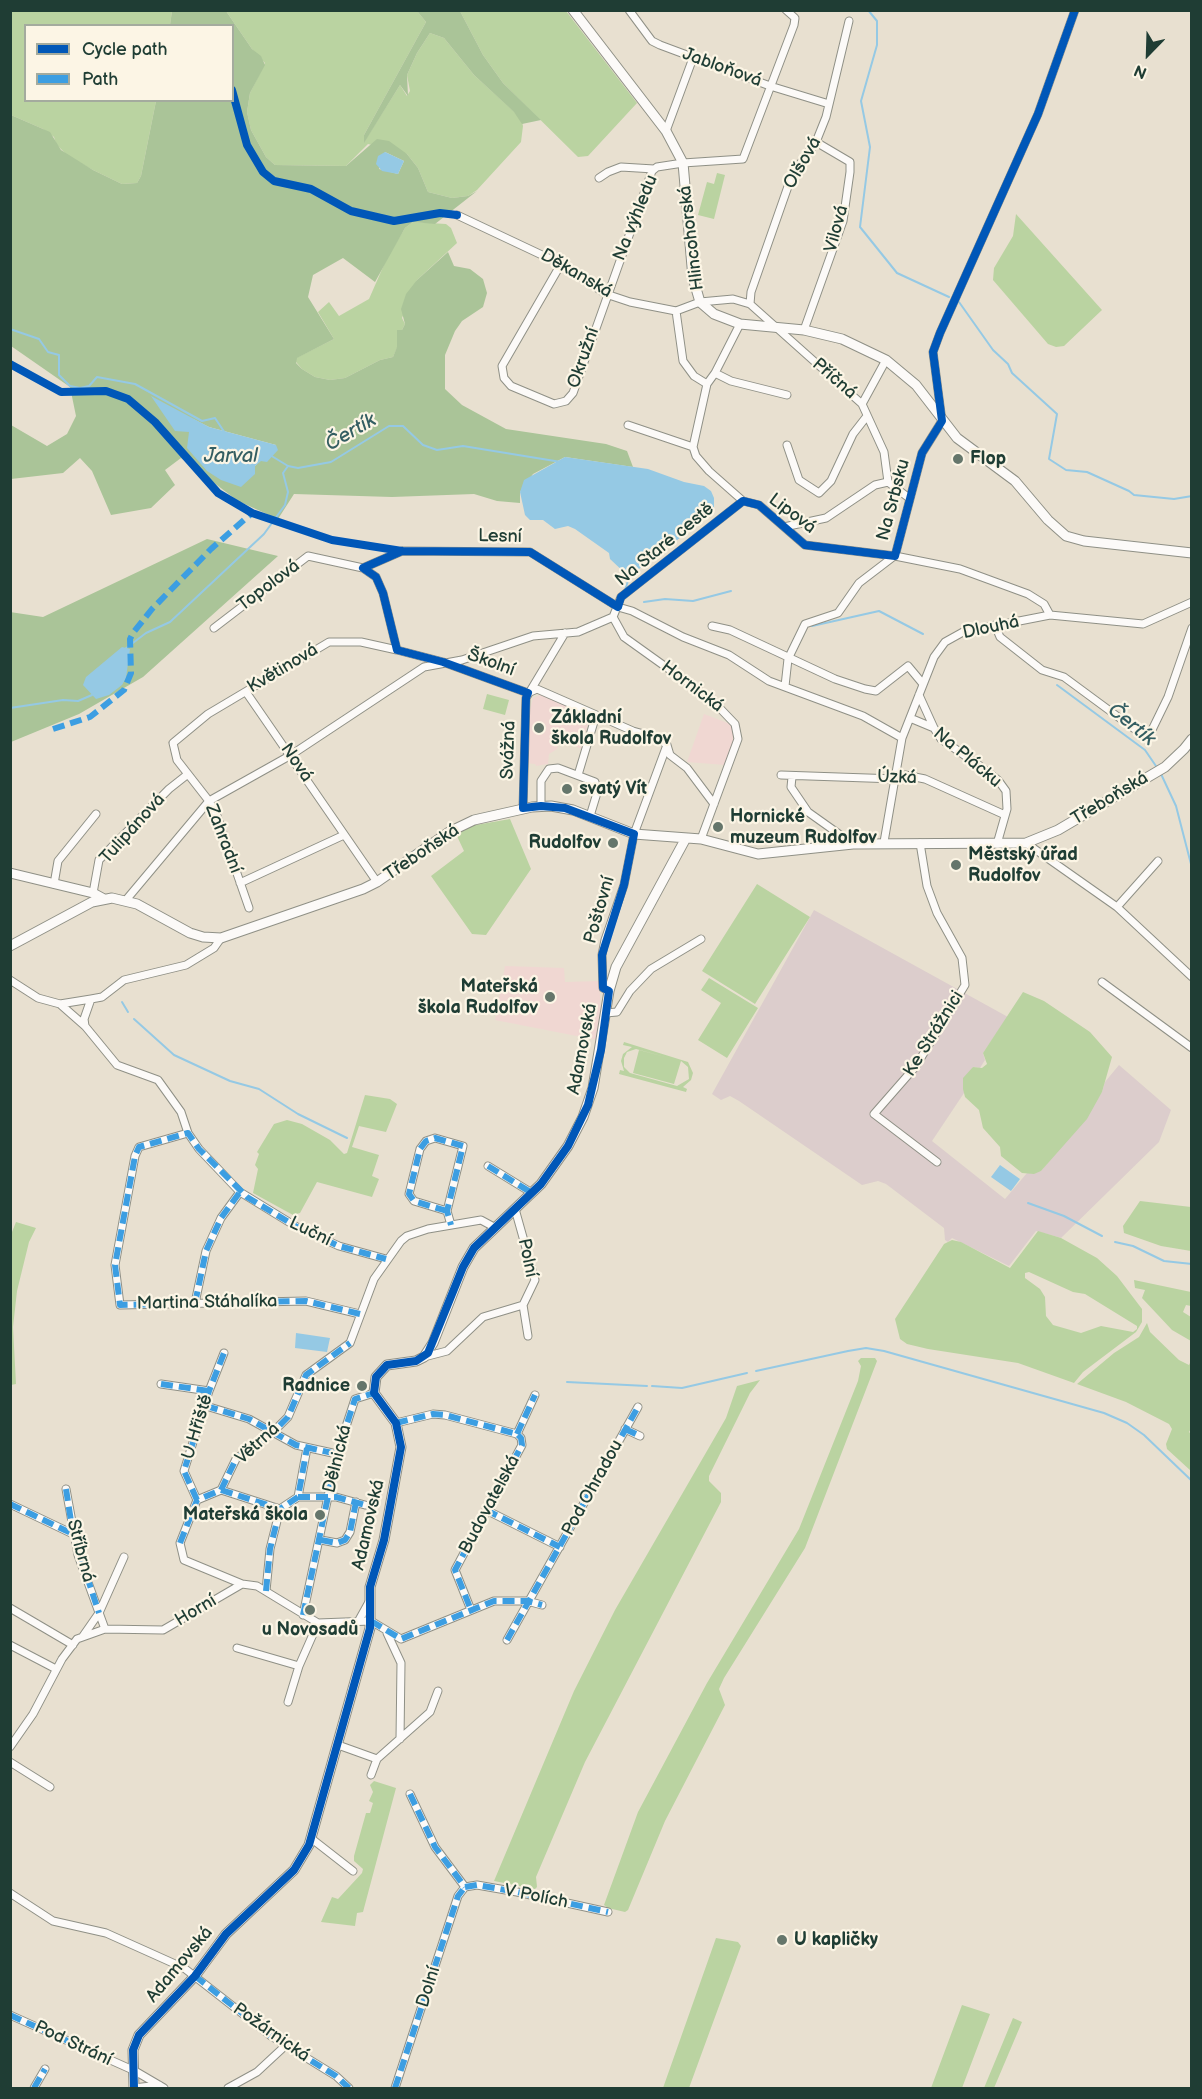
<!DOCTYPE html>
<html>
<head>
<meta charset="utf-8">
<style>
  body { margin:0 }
  #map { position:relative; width:1202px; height:2099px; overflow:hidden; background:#e8e0d0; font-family:"Balsamiq Sans",sans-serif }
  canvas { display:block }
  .frame { position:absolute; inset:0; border:12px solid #1f3d34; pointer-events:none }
  .legend { position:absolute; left:24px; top:24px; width:210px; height:78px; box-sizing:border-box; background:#fcf5e5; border:2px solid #a4ab9e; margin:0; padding:8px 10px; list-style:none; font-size:18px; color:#1f3d34 }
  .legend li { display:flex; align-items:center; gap:12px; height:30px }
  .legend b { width:30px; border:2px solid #a4ab9e }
  .north { position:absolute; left:1118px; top:24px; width:60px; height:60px; -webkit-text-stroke:4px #fcf5e5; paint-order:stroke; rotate:203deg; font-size:16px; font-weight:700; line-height:24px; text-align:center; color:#1f3d34 }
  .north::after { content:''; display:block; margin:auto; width:21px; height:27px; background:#1f3d34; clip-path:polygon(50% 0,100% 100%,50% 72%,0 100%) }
</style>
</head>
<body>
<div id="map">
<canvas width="1202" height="2099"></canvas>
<div class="frame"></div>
<ul class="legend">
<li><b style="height:8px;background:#0057b8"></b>Cycle path</li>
<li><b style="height:8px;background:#3c9ee2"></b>Path</li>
</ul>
<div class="north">N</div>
</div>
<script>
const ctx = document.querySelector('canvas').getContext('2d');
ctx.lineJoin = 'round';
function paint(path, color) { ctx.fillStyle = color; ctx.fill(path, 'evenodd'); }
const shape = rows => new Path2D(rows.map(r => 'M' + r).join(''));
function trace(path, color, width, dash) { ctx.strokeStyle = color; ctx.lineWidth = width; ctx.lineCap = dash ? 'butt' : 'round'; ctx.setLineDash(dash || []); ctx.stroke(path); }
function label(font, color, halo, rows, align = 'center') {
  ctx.font = font + ' "Balsamiq Sans",sans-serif'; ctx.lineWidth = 4.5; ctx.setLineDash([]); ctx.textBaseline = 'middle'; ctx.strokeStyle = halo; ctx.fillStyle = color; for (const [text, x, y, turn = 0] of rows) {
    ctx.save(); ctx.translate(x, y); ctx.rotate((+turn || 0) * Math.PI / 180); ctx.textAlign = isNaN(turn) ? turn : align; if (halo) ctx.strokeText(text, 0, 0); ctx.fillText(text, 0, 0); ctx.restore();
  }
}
paint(shape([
  [542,694,591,717,581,743,582,749,560,740,557,749,549,754,548,764,536,766,535,764,527,763,530,710,533,698],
  [704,714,730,724,733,730,733,745,725,765,687,762],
  [505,966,564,968,565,982,599,981,601,1012,597,1040,495,1020]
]), '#f0d7d2');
paint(shape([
  [814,910,1008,1017,983,1053,985,1060,980,1068,973,1067,964,1093,932,1141,1005,1199,1027,1173,1041,1171,1102,1092,1105,1082,1119,1065,1171,1110,1159,1142,1061,1238,1036,1231,1009,1266,952,1238,948,1242,945,1240,944,1228,886,1184,878,1181,862,1185,739,1101,730,1096,721,1100,712,1094]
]), '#dccdcc');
paint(shape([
  [11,11,172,11,170,25,26,26,26,100,156,101,141,176,137,183,122,184,93,170,68,156,56,144,54,137,43,129,11,115],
  [226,11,417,11,426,22,364,135,364,142,400,85,407,96,410,91,407,75,417,53,430,33,444,38,474,75,521,118,523,126,521,142,477,190,468,196,452,198,428,192,418,168,407,154,368,144,346,166,275,165,266,157,251,130,247,112,250,93,265,63,252,49],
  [460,11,566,11,637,103,588,156,578,157,503,83,483,55],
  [717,173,725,175,714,219,698,215,707,182,714,184],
  [1016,214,1102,310,1064,346,1056,347,1048,344,993,280,994,268,1013,236],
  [413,222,446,224,451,228,457,243,417,280,402,318,405,324,402,330,397,330,397,348,393,357,380,360,345,378,330,380,315,377,302,369,296,362,296,358,334,339,318,312,329,302,339,316,369,299,387,258,405,228],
  [487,694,509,700,505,715,483,709],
  [510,819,531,869,486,935,472,934,431,876,464,851,456,834,470,826],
  [757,884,810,917,755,1004,702,971],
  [709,978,758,1008,727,1058,698,1040,721,1003,701,990],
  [1023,992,1044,1001,1090,1032,1112,1057,1102,1092,1087,1119,1041,1171,1034,1174,1022,1173,1001,1156,1000,1147,983,1128,979,1110,965,1097,963,1089,963,1078,973,1067,982,1068,987,1064,983,1053],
  [624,1042,688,1062,693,1073,691,1080,683,1087,687,1089,686,1092,619,1074,620,1070,624,1071,621,1061,623,1054,632,1047,623,1045],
  [636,1049,669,1058,639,1050,633,1073,674,1084,681,1061,688,1067,689,1079,677,1086,630,1073,624,1067,624,1058,627,1052],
  [365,1095,390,1099,397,1104,386,1132,359,1126,352,1147,379,1155,372,1176,379,1179,372,1197,317,1182,300,1213,293,1215,253,1193,258,1169,255,1165,259,1154,257,1152,274,1124,287,1120,302,1124,330,1140,344,1154,347,1153],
  [1140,1201,1191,1207,1191,1251,1161,1246,1124,1233,1123,1226],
  [16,1222,36,1228,29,1242,17,1291,13,1327,16,1384,11,1385,10,1237],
  [1038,1231,1061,1238,1097,1258,1117,1276,1142,1309,1142,1322,1136,1332,1083,1372,1074,1383,1018,1363,928,1349,907,1344,900,1339,895,1319,944,1244,952,1240,961,1242,1010,1268],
  [1029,1272,1073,1292,1085,1294,1137,1326,1137,1329,1133,1332,1101,1326,1081,1333,1053,1325,1046,1316,1045,1297,1040,1289,1025,1278,1025,1273],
  [1134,1280,1191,1292,1191,1306,1186,1305,1183,1312,1191,1317,1191,1341,1172,1330,1142,1298,1145,1290,1135,1288],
  [1147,1323,1150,1332,1179,1360,1189,1365,1191,1361,1192,1427,1189,1432,1191,1434,1191,1471,1167,1449,1166,1444,1172,1429,1169,1424,1126,1402,1077,1384,1114,1353,1139,1337],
  [861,1358,875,1358,877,1361,805,1548,724,1678,719,1689,725,1705,665,1821,628,1910,625,1912,608,1908,604,1905,638,1812,707,1683,799,1529,858,1381,861,1366,858,1361],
  [760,1380,750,1393,709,1476,709,1481,721,1493,721,1502,585,1762,536,1877,537,1887,535,1889,494,1881,574,1691,615,1610,726,1418,737,1386],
  [374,1781,396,1788,363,1912,357,1913,355,1926,321,1922,332,1897,338,1899,362,1873,363,1869,354,1861,354,1856,366,1813,370,1813,373,1803,369,1801,373,1792,370,1785],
  [716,1938,738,1942,741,1946,689,2088,663,2088],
  [962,2005,990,2014,962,2088,931,2088],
  [1013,2018,1022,2022,994,2088,984,2088]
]), '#bad3a1');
paint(shape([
  [172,11,226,11,252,49,261,56,265,65,250,93,247,112,251,130,266,157,275,165,346,166,377,139,389,141,407,154,418,168,428,192,452,198,468,196,477,191,435,224,413,222,405,228,375,282,343,258,313,275,308,297,334,339,297,358,296,363,302,369,315,377,330,380,345,378,380,360,393,357,397,347,397,330,402,330,405,324,401,309,406,294,417,280,448,252,454,266,470,269,483,279,487,293,483,307,462,321,455,331,445,355,445,389,462,405,506,429,606,444,627,451,633,467,565,457,533,474,520,492,520,503,497,501,474,494,392,497,294,494,278,519,238,501,181,458,165,470,175,485,151,508,111,515,92,471,80,458,63,473,11,479,11,425,47,446,67,434,76,416,70,387,11,346,11,115,50,132,61,150,93,170,122,184,137,183,141,176,156,101,232,100,232,26,170,25],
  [385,152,404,161,398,174,379,169],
  [193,419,209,427,276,445,255,466,189,432],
  [417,11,460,11,483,55,503,83,541,120,522,124,514,112,474,75,444,38,430,33,417,53,407,75,408,96,400,85,364,143,364,135,426,22],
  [207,539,278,556,143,677,79,714,11,742,10,612,43,617]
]), '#aac498');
paint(shape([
  [385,152,404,161,398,174,382,171,376,164,378,156],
  [151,396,209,427,276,445,278,450,267,462,261,461,255,466,255,474,241,487,221,480,207,471,187,448,189,432,175,431],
  [565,457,648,469,684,482,704,486,711,491,714,498,714,512,635,572,630,575,626,574,610,559,609,553,575,529,568,526,555,529,543,520,530,520,525,515,520,492,524,480],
  [122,647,130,649,126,678,122,685,109,695,96,699,83,685,86,677],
  [1000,1165,1020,1179,1011,1191,991,1177],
  [296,1333,330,1338,327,1352,295,1348]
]), '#95c9e4');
trace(shape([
  [868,10,877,21,877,45,861,101,870,147,860,227,897,273,949,297],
  [959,302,993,350,1008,364,1012,373,1057,414,1049,459,1066,470,1087,472,1129,491,1134,495,1174,499,1192,496],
  [10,329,39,339,48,352,59,355,59,375,70,386,80,388,89,386,97,377,135,384,202,421,215,418,225,433],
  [270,455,288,466,298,468,331,462,389,426,403,426,423,445,437,450,463,446,561,462],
  [625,590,630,575],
  [644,602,665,599,693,601,731,591],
  [812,626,879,611,923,634],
  [125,649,146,633,170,622,264,534,285,505,288,492,283,473,288,466],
  [1057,685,1145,750,1158,769],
  [10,708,63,700,78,701,92,695],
  [1161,774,1176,806,1192,868],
  [122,1002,128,1012],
  [134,1019,174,1055,230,1081,259,1089,298,1114,347,1138],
  [1028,1203,1064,1216,1102,1236],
  [1115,1242,1133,1246,1164,1261,1192,1264],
  [756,1371,848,1351,866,1348,884,1351,1104,1413,1127,1423,1144,1435,1192,1481],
  [567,1382,647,1386],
  [652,1386,682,1388,747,1373]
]), '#95c9e4', 2);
const street = shape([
  [629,10,652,41,660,45,770,86,829,104],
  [666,131,693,58],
  [599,178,608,172,621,167,654,169],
  [457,215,561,264,606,294,630,302,676,311,700,302,733,299,750,304,862,404,884,452,888,482,909,498],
  [561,264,502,366,504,378,511,386,554,404,566,401,573,393,652,171,657,167,683,163,743,159,794,25,795,18,786,10],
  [750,304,751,292,792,175,816,142,826,117,849,21],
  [676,311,683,361,694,376,707,384],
  [740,324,715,373,731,381,787,395],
  [804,330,843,221,850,172,850,162,816,142],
  [862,404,886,360],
  [628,425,693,447,696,456,709,471,743,501,759,505,805,545,895,556,960,569,1028,594,1044,604,1050,615],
  [787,445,799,480,819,493,831,481,853,434,867,416],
  [693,447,707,384,715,373],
  [784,527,826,518,875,485,888,482],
  [895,556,922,453,942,421,933,352,940,333,1038,114,1075,10],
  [363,568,402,551,530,552,618,607,632,611,683,637,729,655,769,681,863,716,902,738],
  [613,617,624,637,712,700,735,724,738,739,701,839],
  [995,625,1000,637,1042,670,1064,677,1144,736,1149,736,1168,697,1192,628],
  [712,626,730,630,835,679,865,689,876,691,908,666,923,684],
  [214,628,308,556,363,568,376,577,383,593,397,650],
  [785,686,788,659,805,624,838,613,859,583,893,557],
  [246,692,377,882],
  [919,695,934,728],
  [910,718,934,728,941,739,980,766,998,780,1006,791,1007,809,997,844],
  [578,775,596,715],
  [781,775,896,779,905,775,925,779,1005,815],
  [792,777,791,787,808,812,853,844],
  [541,806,541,781,549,769,558,768,595,782,597,793,590,816],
  [523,808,526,698,565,633],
  [884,842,902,738,934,657,945,642,963,632,1050,615,1143,624,1192,602],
  [920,843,927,886,937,913,962,958,965,985,916,1066,874,1114,937,1162],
  [1026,843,1117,907,1192,977],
  [240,883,344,835],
  [54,884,58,861,96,814],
  [93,893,99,860,169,789,188,774],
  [126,900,209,801,291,755,424,667,462,660,533,636,578,632,613,617,621,597,743,501],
  [1117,907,1158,861],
  [249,908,217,816,209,801,177,760,173,743,208,714,329,642,361,642,397,650,443,662,528,693,537,689,633,731,658,738,667,745,670,755,687,768,714,804],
  [10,980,38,998,60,1004,91,999,102,997,124,980,186,965,214,948,221,938],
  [1102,982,1192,1048],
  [609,991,603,988,602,955,605,940,624,885,634,834,667,745],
  [60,1004,85,1026,117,1065,158,1080,181,1112,188,1133,199,1149,240,1192,297,1227,339,1246,386,1259],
  [606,1013,617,1012,630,991,651,969,701,939],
  [85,1026,84,1019,91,999],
  [188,1133,139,1147,135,1156,115,1265,120,1305,306,1301,360,1314],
  [488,1166,532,1193],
  [515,1209,535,1280,523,1305,528,1336],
  [447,1211,414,1201,409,1194,420,1149,426,1141,435,1138,463,1146,447,1211,451,1225],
  [195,1303,206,1251,221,1218,240,1192],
  [424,1357,447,1351,483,1317,523,1305],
  [161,1384,209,1391],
  [206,1406,249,1419,296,1445,337,1454],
  [396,1423,433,1414,445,1415,517,1434,521,1438,522,1445,455,1570,471,1610],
  [625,1429,640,1436],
  [517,1434,535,1395],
  [66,1489,78,1555,105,1629],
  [221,1490,280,1509,298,1497,307,1448],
  [298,1497,336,1497,365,1505],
  [197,1500,184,1471,209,1391,224,1353],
  [10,1504,73,1534],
  [486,1510,560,1547],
  [321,1540,337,1543,345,1540,350,1532,356,1502],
  [242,1584,184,1560,180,1543,197,1500,221,1490,236,1459,273,1432,288,1417,306,1375,350,1343,374,1279,401,1241,407,1236,428,1229,481,1220,494,1227],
  [266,1591,270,1549,280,1509],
  [10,1608,73,1645],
  [303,1615,337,1454,355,1399,374,1393],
  [359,1620,369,1602],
  [387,1633,401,1663,400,1739],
  [83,1636,99,1613,124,1557],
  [507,1640,638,1407],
  [10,1645,56,1669],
  [237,1648,299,1666],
  [288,1702,299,1666,318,1623],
  [338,1745,377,1759],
  [10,1747,33,1714,62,1659,77,1639,105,1629,163,1630,242,1584,257,1586,318,1623,371,1621,401,1639,494,1601,527,1601,542,1605],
  [10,1762,50,1787],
  [371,1775,377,1759,430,1712,438,1691],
  [410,1794,435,1847,465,1887],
  [312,1839,353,1871],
  [465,1887,477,1885,517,1892,608,1912],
  [10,1893,53,1921,106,1933,184,1968,271,2036,336,2076,349,2088],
  [10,2015,135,2071,164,2088],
  [34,2088,45,2069],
  [134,2088,159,2085],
  [228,2088,257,2072,285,2046],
  [395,2088,458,1896,465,1887]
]);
const secondary = shape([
  [573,10,666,131,683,163,693,278,700,302,714,314,740,324,804,330,842,339,886,360,916,385,957,438,1015,481,1048,520,1066,536,1084,541,1192,553],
  [10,873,93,893,104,899],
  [10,946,92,902,112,898,137,904,190,933,203,937,221,938,363,889,377,882,449,832,474,820,532,807,551,806,573,810,634,834,701,839,758,854,853,844,1026,843,1058,830,1165,767,1184,749,1192,739],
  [134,2088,133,2050,139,2035,195,1976,226,1934,294,1870,309,1845,370,1628,370,1587,384,1540,401,1447,396,1423,374,1393,376,1377,387,1365,416,1361,424,1357,433,1343,463,1267,474,1248,541,1184,568,1146,583,1117,593,1088,609,991,616,967,686,838]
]);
trace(street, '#8f9086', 9);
trace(secondary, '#8f9086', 11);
trace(street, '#fcfaf8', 7);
trace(secondary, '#fcfaf8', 9);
trace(shape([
  [53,729,90,717,124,690,131,673,130,639,133,633,152,609,211,549,252,513],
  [488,1166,532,1193],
  [447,1211,414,1201,409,1194,420,1149,426,1141,435,1138,463,1146,447,1211,451,1225],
  [195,1303,206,1251,221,1218,240,1192],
  [360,1314,306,1301,120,1305,115,1265,135,1156,139,1147,188,1133,199,1149,247,1197,297,1227,339,1246,386,1259],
  [161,1384,209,1391],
  [206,1406,249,1419,296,1445,337,1454],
  [396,1423,433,1414,445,1415,517,1434,521,1438,522,1445,455,1570,471,1610],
  [625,1429,640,1436],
  [517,1434,535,1395],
  [66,1489,73,1534,99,1613],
  [221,1490,280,1509,298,1497,307,1448],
  [298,1497,336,1497,365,1505],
  [197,1500,184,1471,209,1391,224,1353],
  [10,1504,73,1534],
  [486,1510,560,1547],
  [321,1540,337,1543,345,1540,350,1532,356,1502],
  [180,1543,197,1500,221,1490,236,1459,273,1432,288,1417,306,1375,350,1343],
  [266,1591,270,1549,280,1509],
  [303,1615,337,1454,355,1399,374,1393],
  [371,1621,401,1639,494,1601,527,1601,542,1605],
  [507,1640,638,1407],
  [410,1794,435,1847,465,1887],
  [465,1887,477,1885,517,1892,608,1912],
  [195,1976,271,2036,336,2076,349,2088],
  [10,2015,99,2055],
  [34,2088,45,2069],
  [395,2088,458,1896,465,1887]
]), '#3c9ee2', 6, [12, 6]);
trace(shape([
  [232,90,247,145,263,172,274,181,311,189,351,211,394,221,440,213,457,215],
  [10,364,61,392,106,391,128,399,155,422,218,493,252,513,332,540,402,551,530,552,618,607,621,597,743,501,759,505,805,545,895,556,922,453,942,421,933,352,940,333,1038,114,1075,10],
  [134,2088,133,2050,139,2035,195,1976,226,1934,294,1870,309,1845,370,1628,370,1587,384,1540,401,1447,396,1423,374,1393,376,1377,387,1365,416,1361,428,1353,463,1267,474,1248,541,1184,568,1146,588,1105,601,1050,609,991,603,988,602,955,624,885,634,834,565,808,541,806,523,808,526,698,528,693,443,662,397,650,383,593,376,577,363,568,402,551]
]), '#0057b8', 8);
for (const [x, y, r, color] of [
  [958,459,6,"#65766b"],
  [539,728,6,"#65766b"],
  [567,789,6,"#65766b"],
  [718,827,6,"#65766b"],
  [613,843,6,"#65766b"],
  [956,865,6,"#65766b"],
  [550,997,6,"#65766b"],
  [362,1386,6,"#65766b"],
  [320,1515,6,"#65766b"],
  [310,1610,6,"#65766b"],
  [782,1940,6,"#65766b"]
]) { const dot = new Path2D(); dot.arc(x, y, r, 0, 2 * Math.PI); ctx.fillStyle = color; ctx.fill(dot); trace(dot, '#fcf5e5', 2); }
label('18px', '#1f3d34', '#fcf5e5', [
  ["Jabloňová",722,68,20],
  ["Olšová",803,163,-60],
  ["Na výhledu",636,218,-68],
  ["Vilová",837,229,-75],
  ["Hlincohorská",692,238,-97],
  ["Děkanská",576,274,30],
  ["Okružní",584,358,-71],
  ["Příčná",834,379,41],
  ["Na Srbsku",894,500,-75],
  ["Lipová",792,514,37],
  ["Lesní",500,537,1],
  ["Na Staré cestě",665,545,-39],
  ["Topolová",269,586,-37],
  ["Dlouhá",991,628,-12],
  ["Školní",491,663,20],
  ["Květinová",283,669,-31],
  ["Hornická",692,687,37],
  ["Svážná",509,750,-88],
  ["Na Plácku",967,758,40],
  ["Nová",296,763,56],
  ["Úzká",897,778,2],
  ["Třeboňská",1110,799,-31],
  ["Tulipánová",133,829,-48],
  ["Zahradní",223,839,69],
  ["Třeboňská",422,853,-34],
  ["Poštovní",600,910,-74],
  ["Ke Strážnici",934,1034,-58],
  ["Adamovská",583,1049,-79],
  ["Luční",310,1232,26],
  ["Polní",527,1258,78],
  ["Martina Stáhalíka",207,1303,-1],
  ["U Hřiště",198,1427,-73],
  ["Větrná",258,1444,-42],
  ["Dělnická",338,1459,-76],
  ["Pod Ohradou",593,1488,-61],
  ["Budovatelská",490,1505,-62],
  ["Adamovská",369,1525,-77],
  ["Stříbrná",80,1551,75],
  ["Horní",196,1611,-31],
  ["V Polích",536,1897,11],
  ["Adamovská",180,1965,-50],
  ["Dolní",429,1987,-73],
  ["Požárnická",271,2033,35],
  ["Pod Strání",73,2044,25]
]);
label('bold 18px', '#1f3d34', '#fcf5e5', [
  ["Flop",970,459],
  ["Základní",551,718],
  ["škola Rudolfov",551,739],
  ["svatý Vít",579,789],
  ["Hornické",730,817],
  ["muzeum Rudolfov",730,838],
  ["Rudolfov",601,843,"right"],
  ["Městský úřad",968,855],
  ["Rudolfov",968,876],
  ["Mateřská",538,987,"right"],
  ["škola Rudolfov",538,1008,"right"],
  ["Radnice",350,1386,"right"],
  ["Mateřská škola",308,1515,"right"],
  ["u Novosadů",310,1630,"center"],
  ["U kapličky",794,1940]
], 'left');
label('italic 20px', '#345e62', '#fcf5e5', [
  ["Čertík",351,433,-30],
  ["Jarval",231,457],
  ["Čertík",1131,725,39]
]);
</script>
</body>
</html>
